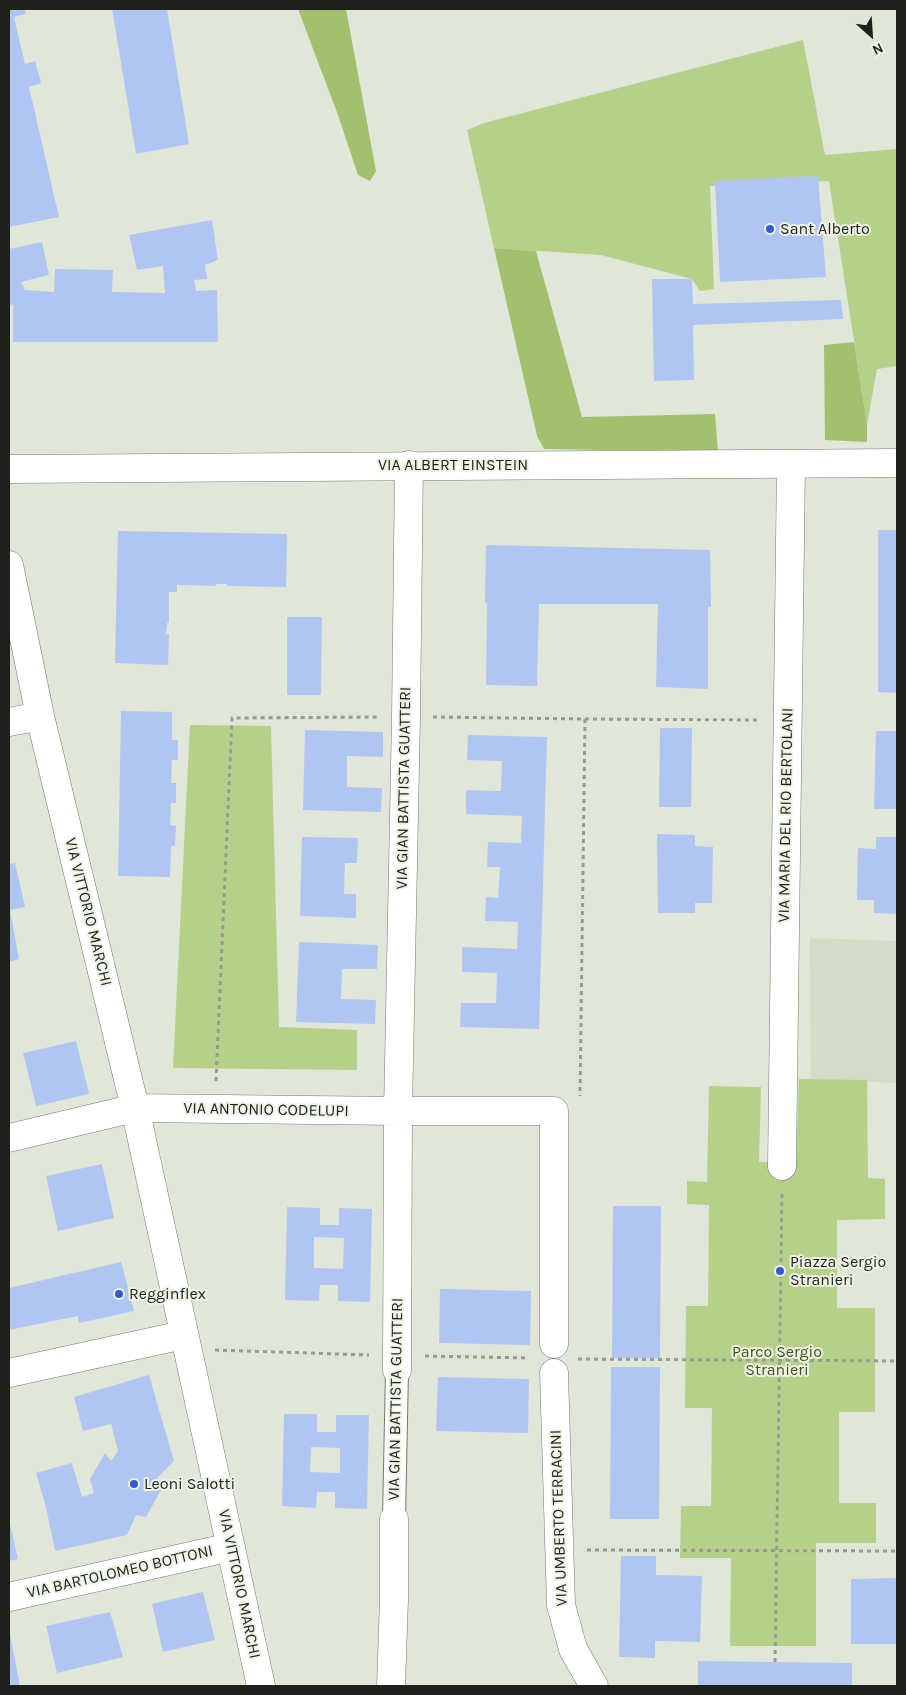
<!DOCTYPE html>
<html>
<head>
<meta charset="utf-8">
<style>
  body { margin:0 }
  #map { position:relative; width:906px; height:1695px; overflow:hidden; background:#e0e7d8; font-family:Karla,sans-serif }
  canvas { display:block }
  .frame { position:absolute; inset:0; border:10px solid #1e211b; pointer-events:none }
  .north { position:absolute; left:846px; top:10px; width:50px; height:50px; -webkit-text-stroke:4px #eef4e5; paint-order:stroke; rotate:154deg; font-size:14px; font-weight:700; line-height:20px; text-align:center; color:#1e211b }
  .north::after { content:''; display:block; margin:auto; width:18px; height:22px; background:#1e211b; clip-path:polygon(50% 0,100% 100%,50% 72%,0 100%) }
</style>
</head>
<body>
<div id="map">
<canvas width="906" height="1695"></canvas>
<div class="frame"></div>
<div class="north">N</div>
</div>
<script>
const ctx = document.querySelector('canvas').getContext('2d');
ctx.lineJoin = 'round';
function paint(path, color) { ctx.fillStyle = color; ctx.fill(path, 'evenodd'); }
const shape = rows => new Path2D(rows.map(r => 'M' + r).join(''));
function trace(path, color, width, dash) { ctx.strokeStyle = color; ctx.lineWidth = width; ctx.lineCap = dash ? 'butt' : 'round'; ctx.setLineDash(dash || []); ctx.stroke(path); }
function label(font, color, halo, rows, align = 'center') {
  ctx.font = font + ' Karla,sans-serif'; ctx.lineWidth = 4; ctx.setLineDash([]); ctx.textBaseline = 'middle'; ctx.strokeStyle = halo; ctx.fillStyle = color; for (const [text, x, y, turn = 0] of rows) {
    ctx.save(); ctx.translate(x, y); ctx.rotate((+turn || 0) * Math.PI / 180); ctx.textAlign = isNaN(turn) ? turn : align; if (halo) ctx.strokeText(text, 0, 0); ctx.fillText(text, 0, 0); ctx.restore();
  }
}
paint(shape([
  [810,938,897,941,897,1083,811,1079]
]), '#d3dcc7');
paint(shape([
  [803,40,825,155,897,149,897,366,877,369,867,424,829,181,710,186,714,289,700,291,692,279,601,255,494,248,467,130,484,123],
  [190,725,271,726,279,1027,357,1030,357,1070,173,1068],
  [799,1079,867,1080,868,1178,885,1179,885,1219,837,1220,837,1308,875,1308,875,1412,839,1412,839,1503,876,1503,876,1543,816,1543,816,1646,730,1646,731,1558,680,1558,681,1506,711,1506,712,1408,685,1408,686,1306,708,1306,709,1205,687,1204,687,1181,707,1182,709,1086,761,1087,759,1162,796,1163]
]), '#b5d089');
paint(shape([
  [298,9,346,9,376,171,370,181,358,175,338,115],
  [494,248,536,251,582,417,715,414,718,452,544,449,537,436],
  [854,342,867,424,867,442,825,440,824,345]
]), '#a2c16e');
paint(shape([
  [9,9,25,9,26,14,14,17,25,64,35,61,41,83,29,87,59,217,9,227],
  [112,9,167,9,189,144,136,154],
  [818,176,826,277,720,282,715,181],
  [212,220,218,260,205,265,207,279,194,280,196,291,217,290,218,342,13,342,13,304,9,306,9,249,42,242,49,275,21,282,25,290,54,292,55,269,113,270,112,292,165,293,163,266,137,270,129,235],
  [652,279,692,279,693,304,841,300,843,319,693,325,694,380,654,381],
  [878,530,897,530,897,693,878,692],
  [118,531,287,534,286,587,227,586,227,584,216,584,216,586,177,585,177,592,169,592,169,623,167,623,166,634,169,634,168,665,115,663],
  [486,545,710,550,711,607,708,607,708,689,656,687,658,604,539,604,537,686,486,685,487,603,485,603],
  [287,617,322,617,321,695,287,695],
  [121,711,172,712,172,740,178,740,178,760,172,760,171,783,176,783,176,803,171,803,170,825,176,826,175,846,171,846,170,877,118,876],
  [660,728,692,728,691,807,659,807],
  [305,730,383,732,383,757,347,756,347,787,382,788,381,812,303,810],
  [876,731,897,731,897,809,874,809],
  [468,735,547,737,539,1029,460,1027,461,1003,496,1003,497,973,462,972,462,947,517,949,518,922,485,921,486,897,498,898,500,867,487,867,488,842,521,843,522,816,466,814,466,790,501,791,502,761,467,760],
  [657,834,695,835,695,846,713,847,712,903,695,903,695,913,658,913],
  [302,837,358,838,357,863,345,863,344,894,356,894,356,918,300,916],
  [876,837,897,837,897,914,874,913,874,900,857,900,858,848,876,849],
  [15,863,25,907,10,910,19,959,9,962,9,864],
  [299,942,378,945,377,969,342,969,341,999,376,1000,375,1024,296,1022],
  [76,1041,89,1094,36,1106,23,1053],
  [102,1164,114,1218,58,1231,46,1176],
  [613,1206,661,1206,660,1358,612,1358],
  [287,1207,320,1208,320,1225,339,1225,339,1208,372,1209,370,1302,338,1301,338,1285,320,1285,319,1301,285,1300],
  [314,1237,344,1238,343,1269,314,1268],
  [121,1262,134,1311,79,1323,78,1316,9,1330,9,1288],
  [440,1289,531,1291,530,1345,439,1343],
  [611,1367,660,1367,659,1519,610,1519],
  [149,1375,174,1461,157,1478,162,1488,146,1517,136,1515,127,1535,55,1551,46,1507,36,1473,72,1463,82,1497,94,1493,90,1479,105,1453,111,1461,118,1451,111,1424,83,1431,74,1397],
  [438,1377,529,1379,528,1433,436,1431],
  [284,1414,317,1414,317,1432,336,1432,336,1415,369,1415,367,1509,335,1508,335,1492,317,1492,316,1508,282,1506],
  [311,1447,340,1448,340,1473,310,1472],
  [9,1520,18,1559,9,1561],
  [621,1556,656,1556,656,1575,702,1576,700,1642,655,1641,655,1658,619,1657],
  [897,1578,897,1644,851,1644,851,1579],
  [203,1592,215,1640,163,1652,152,1604],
  [110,1612,123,1657,57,1673,46,1626],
  [9,1634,10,1634,20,1686,9,1686],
  [698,1661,852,1663,852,1686,698,1686]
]), '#b1c5f3');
const pedestrian = shape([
  [394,1519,397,1370]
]);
const minor = shape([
  [9,565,40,716,135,1108,261,1686],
  [9,722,40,716],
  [9,1138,135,1108,398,1111,554,1111,554,1344],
  [782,1166,791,464],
  [397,1370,398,1111,406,717,409,465],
  [9,1373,183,1335],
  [554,1373,561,1605,573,1649,594,1686],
  [9,1597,231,1547],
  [391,1686,394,1599,394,1519]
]);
const secondary = shape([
  [9,469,897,463]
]);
trace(pedestrian, '#73796c', 24);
trace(minor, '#73796c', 29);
trace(secondary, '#73796c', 29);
trace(shape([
  [433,717,585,719,580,1096],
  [585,719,759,720],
  [216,1081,232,718,377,717],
  [215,1350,369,1355],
  [425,1356,529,1358],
  [578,1359,897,1361],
  [587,1550,897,1551],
  [775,1662,782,1193]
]), '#959b8f', 3, [4, 4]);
trace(pedestrian, '#fff', 22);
trace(minor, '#fff', 28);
trace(secondary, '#fff', 28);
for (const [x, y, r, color] of [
  [770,229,5,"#355bcc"],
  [780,1271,5,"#355bcc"],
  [119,1294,5,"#355bcc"],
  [134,1484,5,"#355bcc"]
]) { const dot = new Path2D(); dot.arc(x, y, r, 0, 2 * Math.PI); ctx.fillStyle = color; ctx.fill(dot); trace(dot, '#eef4e5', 2); }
label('16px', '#1e211b', '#eef4e5', [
  ["Sant Alberto",780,229],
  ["Piazza Sergio",790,1262],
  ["Stranieri",790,1280],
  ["Regginflex",129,1294],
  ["Leoni Salotti",144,1484]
], 'left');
label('16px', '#1e211b', '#eef4e5', [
  ["VIA ALBERT EINSTEIN",453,465],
  ["VIA GIAN BATTISTA GUATTERI",404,788,-89],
  ["VIA MARIA DEL RIO BERTOLANI",786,815,-89],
  ["VIA VITTORIO MARCHI",88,912,76],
  ["VIA ANTONIO CODELUPI",266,1110,1],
  ["VIA GIAN BATTISTA GUATTERI",396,1399,-89],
  ["VIA UMBERTO TERRACINI",559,1518,-92],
  ["VIA BARTOLOMEO BOTTONI",120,1572,-13],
  ["VIA VITTORIO MARCHI",239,1584,78]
]);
label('16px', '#405419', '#eef4e5', [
  ["Parco Sergio",777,1352],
  ["Stranieri",777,1370]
]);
</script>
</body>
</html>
